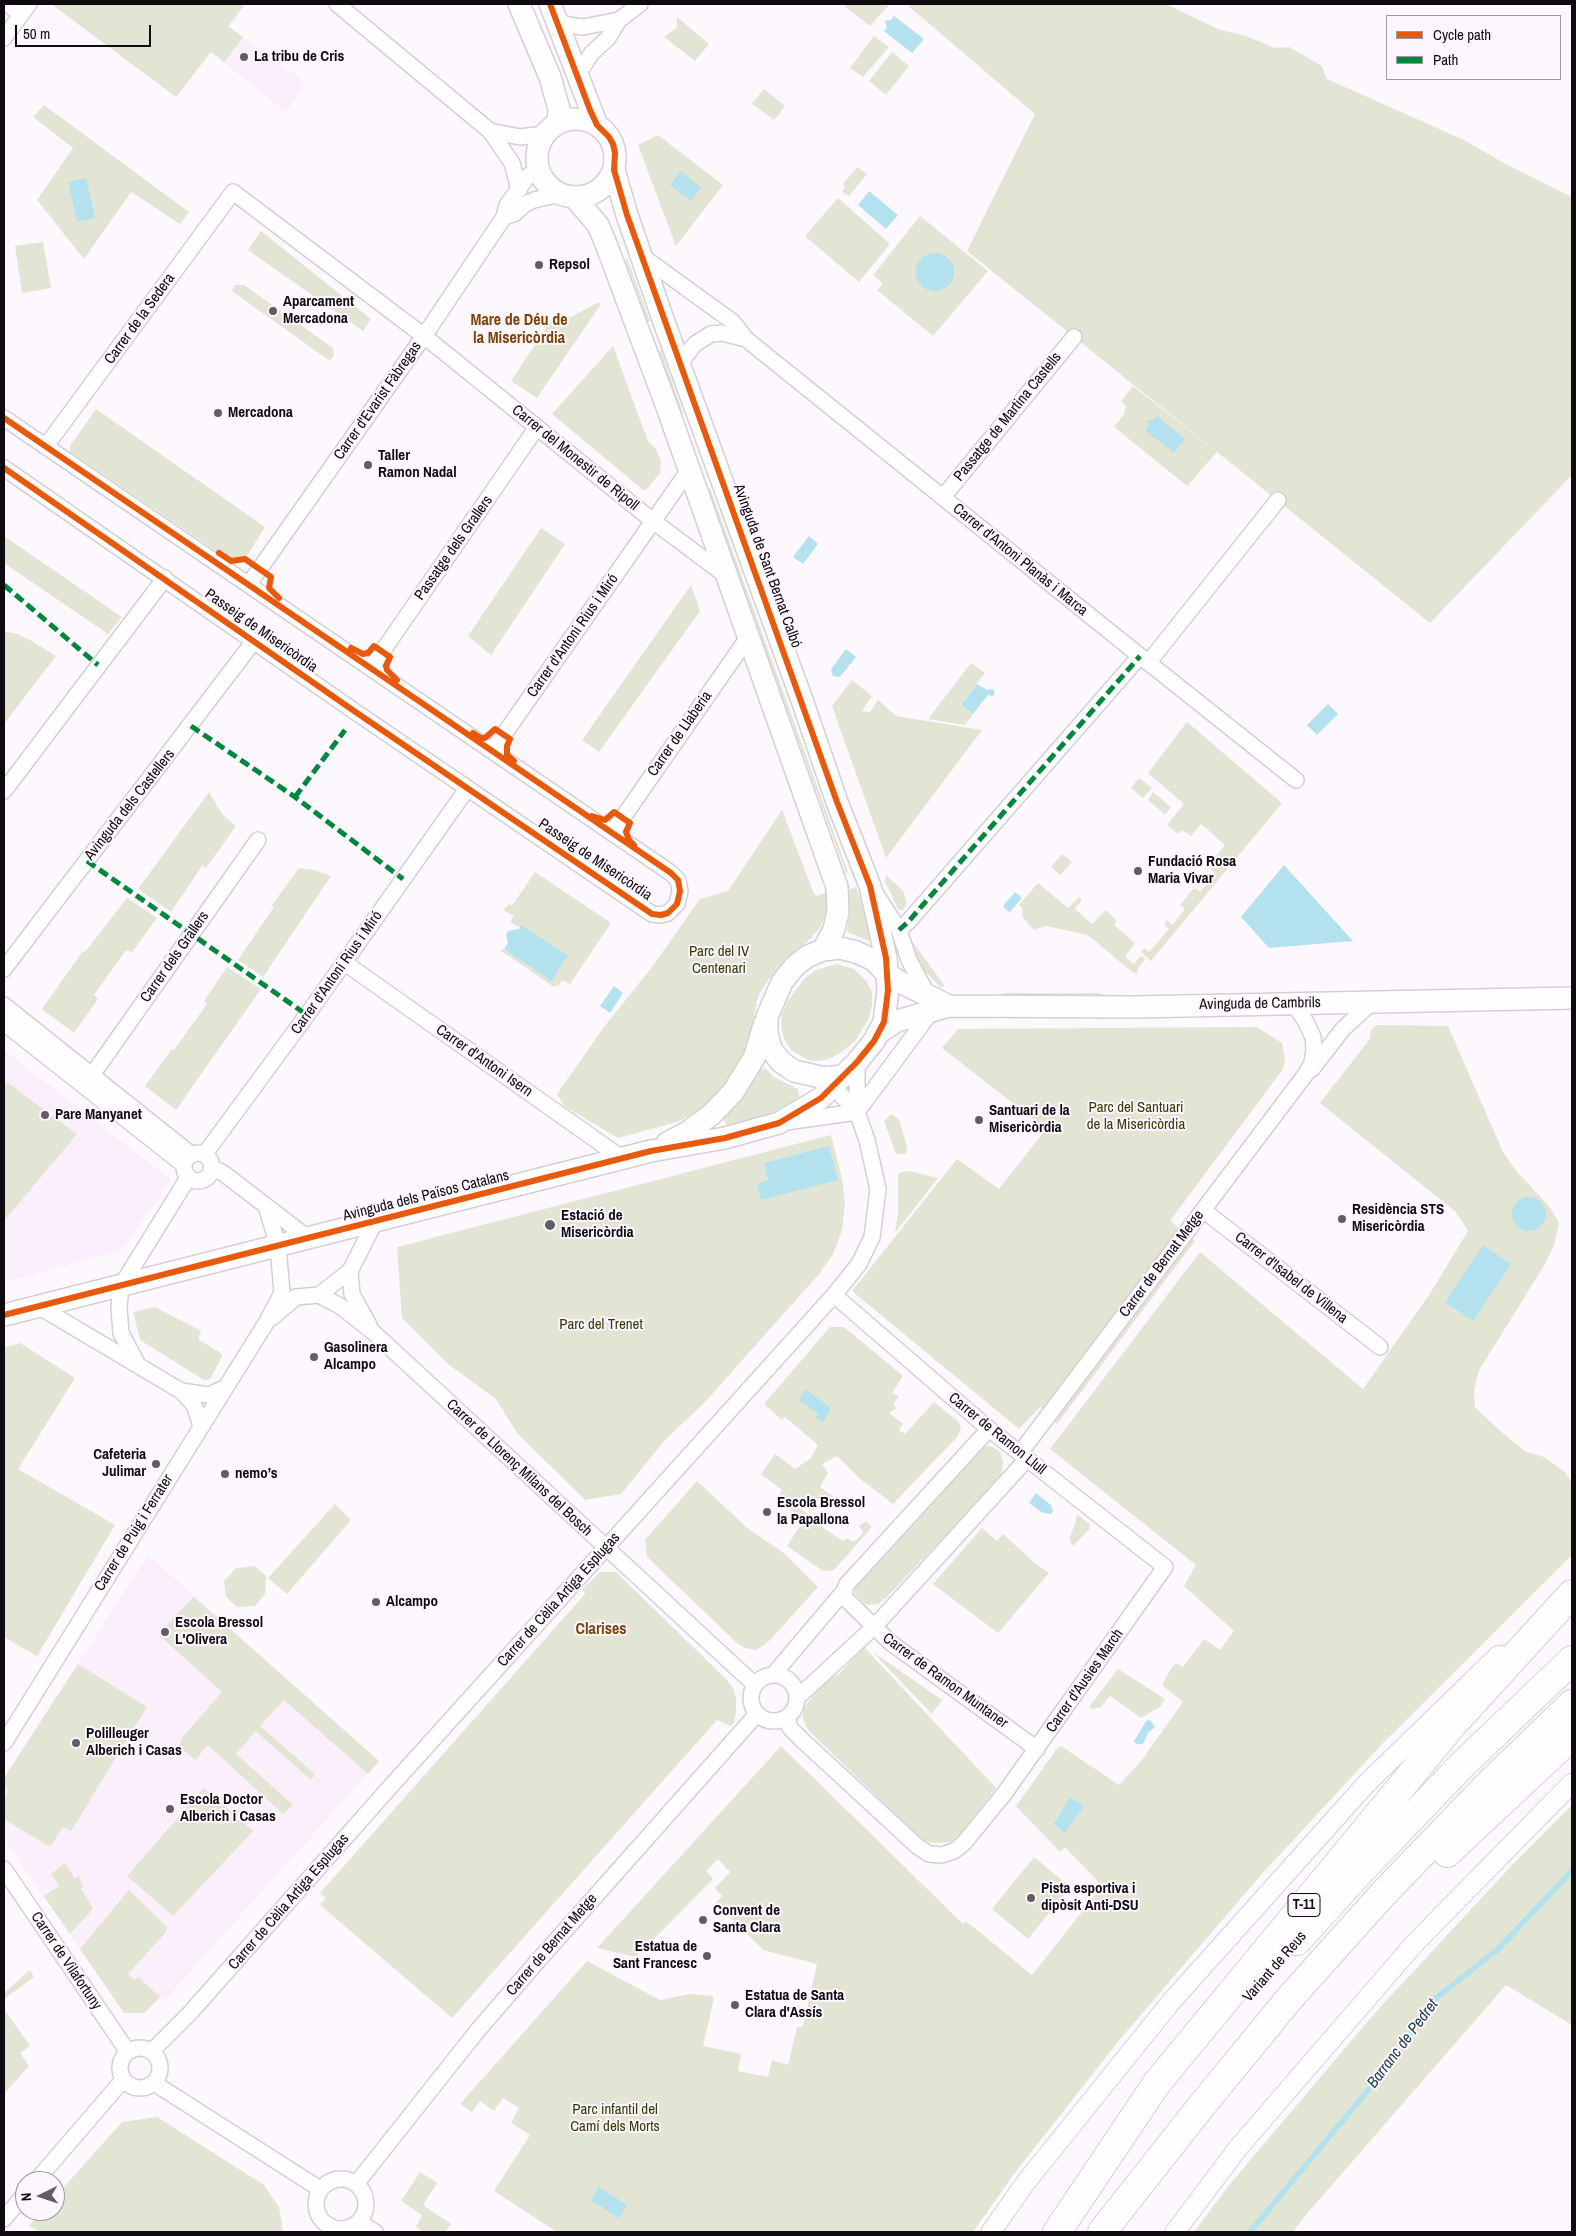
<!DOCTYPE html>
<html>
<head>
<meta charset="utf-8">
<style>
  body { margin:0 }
  #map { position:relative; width:1576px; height:2236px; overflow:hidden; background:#fcf8fd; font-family:"Archivo Narrow",sans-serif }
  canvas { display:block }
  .frame { position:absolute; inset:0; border:5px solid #0e0a0f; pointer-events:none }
  .legend { position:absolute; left:1386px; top:15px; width:175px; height:65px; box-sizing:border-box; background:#fdf6ff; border:1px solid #9d989f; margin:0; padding:6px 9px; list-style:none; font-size:15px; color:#0e0a0f }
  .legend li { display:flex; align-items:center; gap:10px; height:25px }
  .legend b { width:25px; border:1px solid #9d989f }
  .north { position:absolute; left:15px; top:2171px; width:50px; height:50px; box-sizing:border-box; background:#fdf6ff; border:1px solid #9d989f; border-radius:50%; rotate:266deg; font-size:14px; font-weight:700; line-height:20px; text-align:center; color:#0e0a0f }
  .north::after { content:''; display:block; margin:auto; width:18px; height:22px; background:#615d62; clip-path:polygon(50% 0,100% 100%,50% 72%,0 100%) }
  .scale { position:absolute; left:15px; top:25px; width:136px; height:22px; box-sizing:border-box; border:2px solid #0e0a0f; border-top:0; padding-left:6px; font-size:15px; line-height:18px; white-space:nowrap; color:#0e0a0f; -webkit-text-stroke:4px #fdf6ff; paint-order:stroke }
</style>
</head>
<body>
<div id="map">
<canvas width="1576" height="2236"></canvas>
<div class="frame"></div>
<ul class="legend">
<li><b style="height:6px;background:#e8590c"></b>Cycle path</li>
<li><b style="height:6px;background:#00873e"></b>Path</li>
</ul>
<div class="north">N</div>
<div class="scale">50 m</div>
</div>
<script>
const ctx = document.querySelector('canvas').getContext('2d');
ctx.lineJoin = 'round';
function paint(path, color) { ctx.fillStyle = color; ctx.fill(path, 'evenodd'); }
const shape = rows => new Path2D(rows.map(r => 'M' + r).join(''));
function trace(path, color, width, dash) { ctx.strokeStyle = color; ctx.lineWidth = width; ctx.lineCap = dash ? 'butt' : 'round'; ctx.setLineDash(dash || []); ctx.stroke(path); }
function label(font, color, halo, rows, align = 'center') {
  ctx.font = font + ' "Archivo Narrow",sans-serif'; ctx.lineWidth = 4; ctx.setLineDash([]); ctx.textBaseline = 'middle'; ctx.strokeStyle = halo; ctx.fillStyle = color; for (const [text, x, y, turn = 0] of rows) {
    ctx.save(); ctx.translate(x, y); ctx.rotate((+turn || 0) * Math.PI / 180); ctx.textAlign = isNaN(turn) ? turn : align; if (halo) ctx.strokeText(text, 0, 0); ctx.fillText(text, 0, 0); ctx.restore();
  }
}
paint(shape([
  [150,4,246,4,229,27,306,83,286,112],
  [4,1050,171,1180,121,1251,4,1282],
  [148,1555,379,1761,165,2000,160,1997,144,2013,124,2013,4,1839,4,1778]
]), '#faeffb');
paint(shape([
  [51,4,245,4,228,26,243,37,224,62,211,52,176,97],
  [842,4,890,4,870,26],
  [906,4,1166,4,1220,30,1246,36,1275,48,1289,47,1322,66,1327,79,1464,140,1502,162,1572,197,1572,475,1430,623,967,251,1035,114],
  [677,17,709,44,695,61,664,37,677,27],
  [874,36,889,47,863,77,850,68],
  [892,52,909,66,886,95,869,81],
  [764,89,785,106,774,120,752,104],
  [44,105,189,212,180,224,131,192,84,259,37,200,73,148,33,117],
  [658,135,723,185,676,246,638,145],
  [857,167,867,174,849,196,842,192,845,187,843,184],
  [838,198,890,244,859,282,805,236],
  [920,216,988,271,933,336,877,290,883,284,873,275],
  [261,231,371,319,363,331,248,250],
  [43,242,51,288,22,293,15,246],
  [627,258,650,321,648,322,625,259],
  [235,285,244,285,333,348,334,355,330,361,232,291],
  [599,302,601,304,537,398,511,381,554,316,571,317],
  [613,346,648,441,656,449,661,461,660,473,646,490,642,489,552,414],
  [661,350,683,413,681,414,658,351],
  [1133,386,1217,452,1187,486,1114,427,1124,414,1126,406,1121,401],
  [96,409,265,527,245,559,231,561,70,452,70,446],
  [710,488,848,872,846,873,707,489],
  [541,528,565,544,491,655,468,636],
  [4,536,122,617,108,634,4,563],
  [691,585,700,611,599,752,582,740],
  [4,631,17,634,30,640,56,656,4,724],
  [971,663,985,673,961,705,973,714,965,725,928,719],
  [852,680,872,696,862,711,870,712,878,700,896,716,982,730,886,858,832,706],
  [1187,722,1282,803,1151,961,1141,952,1144,948,1149,952,1169,929,1164,924,1167,920,1172,925,1185,909,1180,905,1194,888,1200,892,1215,874,1209,867,1213,863,1207,858,1209,855,1214,858,1225,845,1201,824,1191,836,1182,830,1178,834,1167,825,1184,804,1148,773],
  [1139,778,1152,788,1143,798,1131,788],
  [209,792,222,814,236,826,206,868,202,866,171,912,138,889],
  [1153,792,1171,807,1165,815,1148,800],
  [782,810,814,894,817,896,827,892,830,903,821,926,811,938,785,959,768,980,758,996,750,1035,744,1054,733,1075,715,1097,702,1109,677,1122,618,1138,564,1106,557,1094,604,1027,652,967,700,899,728,891],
  [1062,854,1072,862,1060,875,1051,867],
  [299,868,314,870,331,876,263,977,238,960,274,907,272,905],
  [535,872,611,923,570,984,562,980,558,987,556,985,554,987,500,950,504,949,551,981,522,925,518,927,510,922,514,916,503,910,509,904,512,906],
  [886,875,903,891,906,900,906,906,903,910,898,909,885,881],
  [1038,883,1068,908,1079,897,1082,900,1075,909,1092,924,1106,910,1117,921,1114,925,1135,943,1125,957,1134,964,1141,956,1145,959,1138,968,1137,974,1131,971,1088,935,1046,926,1034,930,1023,918,1022,908,1019,905],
  [856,887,872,931,869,941,847,932,850,907,848,890],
  [127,898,157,918,132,952,126,950,94,995,98,999,74,1033,42,1009,83,951,85,952],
  [912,941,944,985,941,988,919,965,911,943],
  [836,964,854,969,867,982,872,992,872,1005,869,1018,855,1041,840,1053,829,1059,818,1061,808,1060,791,1050,784,1039,781,1027,782,1014,787,1002,804,979,816,970],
  [227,967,261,989,176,1110,145,1086,171,1050,174,1050,207,1004,204,1001],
  [1004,993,1101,993,1104,995,1101,998,1002,996],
  [1376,1025,1448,1026,1504,1154,1517,1172,1549,1206,1559,1223,1554,1246,1545,1264,1478,1372,1474,1393,1475,1407,1499,1430,1526,1452,1544,1457,1565,1472,1572,1483,1572,1555,1383,1743,1260,1876,1121,2038,1017,2170,973,2232,557,2232,494,2191,530,2135,511,2123,519,2108,503,2098,494,2111,480,2101,472,2112,460,2104,587,1961,660,2000,690,1994,712,1996,714,1998,703,2046,741,2054,738,2071,768,2077,772,2060,788,2065,797,2027,803,2026,817,1964,763,1950,716,1903,722,1896,715,1888,730,1872,718,1859,706,1871,713,1879,636,1957,597,1948,781,1746,963,1924,966,1921,1032,1975,1096,1894,1102,1886,1065,1847,1060,1852,1016,1806,1056,1750,1061,1746,1119,1785,1142,1760,1183,1702,1162,1685,1172,1667,1176,1663,1183,1667,1204,1639,1220,1650,1234,1631,1184,1586,1196,1565,1050,1449,1200,1252,1363,1389,1429,1295,1468,1231,1456,1212,1320,1103,1370,1039,1371,1030],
  [1257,1027,1282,1043,1285,1060,1283,1069,1170,1221,1195,1241,1057,1424,1040,1407,1019,1429,852,1291,957,1159,999,1189,1046,1129,942,1048,958,1029],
  [759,1069,766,1069,774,1077,798,1089,799,1098,769,1114,729,1128,724,1121,724,1116,749,1088],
  [7,1082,77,1134,4,1221,4,1087],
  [891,1114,899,1119,907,1147,906,1154,896,1154,884,1121],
  [831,1135,842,1178,845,1203,842,1230,833,1254,819,1274,705,1402,665,1440,621,1494,585,1500,517,1433,496,1399,448,1364,402,1318,397,1247],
  [909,1171,938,1178,895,1233,898,1213,898,1175,901,1172],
  [155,1307,201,1331,198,1339,222,1354,222,1357,210,1379,204,1380,140,1340,133,1312],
  [830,1327,844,1327,903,1376,892,1393,899,1396,893,1404,897,1408,889,1413,903,1424,899,1430,905,1434,934,1402,958,1421,961,1427,958,1436,893,1504,859,1478,837,1456,822,1464,828,1473,820,1487,833,1496,824,1502,813,1496,802,1510,815,1519,814,1522,843,1541,847,1538,854,1542,863,1533,859,1526,866,1521,872,1527,834,1570,823,1571,787,1546,804,1520,776,1499,782,1490,761,1474,775,1454,795,1469,811,1458,818,1445,785,1417,782,1420,764,1404],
  [20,1343,75,1378,18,1469,115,1525,37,1656,5,1638,4,1640,4,1348],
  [989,1446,995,1448,1001,1453,1003,1463,1001,1474,993,1485,887,1597,878,1604,866,1605,855,1594,855,1584,978,1448],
  [697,1481,746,1527,785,1554,818,1587,772,1638,763,1646,756,1650,745,1648,737,1643,647,1557,645,1540],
  [335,1504,351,1520,287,1594,268,1578],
  [1077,1514,1089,1524,1090,1528,1073,1546,1069,1538,1075,1524],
  [982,1528,997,1541,1003,1534,1036,1564,1049,1573,998,1633,933,1584],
  [255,1566,266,1576,265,1594,255,1606,237,1607,226,1597,224,1581,236,1568],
  [600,1572,616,1572,726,1679,733,1688,736,1699,736,1712,734,1723,730,1726,717,1720,452,2018,320,1905,326,1898,320,1893,585,1594,583,1589],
  [194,1597,379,1761,368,1774,284,1700,260,1726,315,1774,311,1780,256,1731,236,1754,293,1805,283,1814,208,1745,195,1760,179,1746,182,1738,222,1692,158,1634],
  [864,1647,996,1788,962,1834,950,1842,935,1843,922,1840,809,1731,803,1719,803,1708,828,1678,838,1675],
  [873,1652,942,1700,932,1714,883,1663],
  [78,1664,147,1707,71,1831,63,1827,50,1847,4,1819,4,1799,8,1790,4,1787,4,1778],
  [1118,1669,1165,1699,1160,1707,1141,1718,1110,1696,1101,1707,1092,1709,1089,1707],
  [204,1788,253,1831,173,1916,127,1876],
  [1572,1805,1572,2025,1506,1985,1304,2217,1293,2232,1194,2232,1230,2184,1374,2014,1513,1864],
  [1034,1857,1070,1887,1028,1939,992,1909],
  [65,1863,75,1879,79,1876,83,1886,81,1889,93,1909,70,1934,44,1896,59,1886,51,1874],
  [129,1890,167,1927,166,1932,128,1974,134,1980,138,1977,160,1997,144,2013,124,2013,80,1949],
  [30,1970,34,1977,4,1999,4,1993],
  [4,2009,30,2046,20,2053,29,2066,4,2094],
  [157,2117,264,2185,279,2207,283,2232,40,2232,29,2226,42,2211,55,2211,55,2197,122,2122],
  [420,2172,437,2183,423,2205,451,2224,445,2232,424,2232,416,2227,422,2215,401,2201]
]), '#e2e5d3');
paint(shape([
  [894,16,924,39,912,53,884,31,887,27,885,21,891,20],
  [681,171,701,188,691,201,670,185],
  [86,178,95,218,77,222,68,182],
  [869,191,898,215,886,229,858,205],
  '916 272a19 19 0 1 1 38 0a19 19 0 1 1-38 0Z',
  [1157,416,1185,439,1174,453,1145,430,1149,426,1147,420,1153,420],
  [809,536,818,544,803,564,793,557],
  [846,649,856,657,840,677,833,676,831,669],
  [977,684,987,690,993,689,995,693,993,696,988,695,973,714,961,705],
  [1328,704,1338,714,1317,735,1307,725],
  [1284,865,1353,941,1269,948,1241,917],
  [1015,892,1022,898,1010,912,1007,911,1003,906],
  [521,925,568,956,551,981,504,949,508,943,506,935,508,931,519,929],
  [614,986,623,993,610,1013,600,1006],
  [829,1146,838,1180,761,1200,757,1184,768,1180,764,1163],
  '1512 1214a17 17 0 1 1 34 0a17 17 0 1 1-34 0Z',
  [1483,1245,1511,1264,1473,1321,1445,1302],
  [805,1389,831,1408,823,1423,816,1418,818,1414,799,1400],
  [1036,1493,1051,1505,1053,1511,1051,1514,1043,1513,1029,1503],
  [1147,1720,1151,1721,1155,1727,1148,1733,1143,1744,1136,1744,1134,1741],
  [1070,1797,1084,1806,1065,1833,1054,1824],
  [599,2187,627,2205,619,2218,591,2200]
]), '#b3e2ee');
trace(shape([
  [1250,2232,1379,2077,1436,1998,1497,1950,1572,1871]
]), '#b3e2ee', 5.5);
const minor = shape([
  [8,4,21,15],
  [337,4,490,131,512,163,519,190],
  [556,20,568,25,583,27,619,20],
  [4,38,29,4],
  [577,76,591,54,608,38,619,20,640,4],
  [490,131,520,137,545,134],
  [504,217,514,214,525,204,534,200,560,194],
  [642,256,733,322,746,339,1140,656,1296,780],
  [680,363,695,344,711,334,722,333,746,339],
  [4,418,671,873,678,880,680,891,677,904,668,913,661,915,652,914,357,713,4,468],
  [46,446,233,192,424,336,653,521,728,577],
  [943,497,1074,337],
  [249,584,424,336,504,217,507,205,528,176,539,168],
  [1148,663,1278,500],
  [371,668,537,427],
  [493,750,689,470],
  [4,791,165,578],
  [612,833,749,636],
  [874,891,899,930,909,960,928,996],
  [899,930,908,922,1140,656],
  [345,963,623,1159],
  [4,969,254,641],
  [4,1005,192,1155],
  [4,1023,184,1165],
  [1312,1069,1343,1029,1371,1003],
  [92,1075,258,840],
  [826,1079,857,1112],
  [857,1112,931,1012],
  [786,1122,857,1112],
  '184 1167a14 14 0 1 1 28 0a14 14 0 1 1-28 0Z',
  [204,1155,307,1015,467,789],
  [211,1167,223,1173,308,1238],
  [1203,1210,1380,1347],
  [350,1271,352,1294,369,1325],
  [319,1295,340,1306,372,1331,755,1685],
  [38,1306,181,1391,194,1405,201,1426],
  [273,1317,296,1297,319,1295,350,1271,375,1222],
  [138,1365,121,1333,119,1308,121,1286,188,1178],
  [181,1391,209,1395,224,1388],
  [989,1429,847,1584,844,1591,845,1598,891,1643,1037,1749],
  [1020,1453,1305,1075,1312,1063,1314,1049,1313,1037,1306,1022,1293,1003],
  [773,1675,844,1591],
  '751 1698a23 23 0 1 1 46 0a23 23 0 1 1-46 0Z',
  [797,1698,874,1627,1027,1459],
  [787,1717,790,1728,802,1740,917,1846,929,1854,942,1855,954,1851,964,1843,1004,1794,1165,1567,989,1429,834,1295],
  [4,1743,266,1323,282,1293,278,1246,266,1206],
  [4,1869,128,2052],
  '120 2068a20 20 0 1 1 40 0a20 20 0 1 1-40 0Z',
  [151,2052,190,2013,390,1787,834,1295,859,1264,872,1237,878,1189,867,1140,857,1112,857,1062],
  [154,2083,320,2189],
  '316 2204a25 25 0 1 1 50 0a25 25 0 1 1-50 0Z',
  [36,2181,123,2080],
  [356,2184,478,2030,536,1963,757,1714],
  [4,2219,25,2194],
  [359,2222,375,2232]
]);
const tertiary = shape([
  [991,2232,1026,2182,1171,2002,1367,1783,1499,1655],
  [1175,2232,1238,2148,1414,1944,1572,1783]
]);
const secondary = shape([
  [519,4,550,77,559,109,558,123],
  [550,4,597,125],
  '537 158a39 39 0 1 1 78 0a39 39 0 1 1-78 0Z',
  [574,197,598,225,606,244,667,407,837,887,838,912,834,929,823,950],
  [877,1034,897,1021,949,1006,1135,1007,1572,998],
  [841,1076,825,1078,794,1071,781,1062,771,1049,767,1033,767,1017,782,982,795,966,808,956,823,950,840,948,856,952,874,960,887,974,902,983,949,1006],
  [667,1143,686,1133,711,1115,733,1092,754,1058,765,1022],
  [4,1315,651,1151,725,1138,779,1123,821,1098,857,1062,874,1041,884,1022,888,990,886,958,870,886,837,802,802,700,664,322,627,215,614,170]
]);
const motorway = shape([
  [1447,1853,1572,1736],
  [1297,1941,1353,1879,1462,1765,1572,1660],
  [1057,2232,1157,2083,1453,1724,1572,1594],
  [1102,2232,1199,2109,1289,1999,1383,1894,1490,1783,1572,1704]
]);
trace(minor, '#d3d0d4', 18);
trace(tertiary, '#d3d0d4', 21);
trace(secondary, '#d3d0d4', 24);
trace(motorway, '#d3d0d4', 30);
trace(minor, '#fffeff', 15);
trace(tertiary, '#fffeff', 19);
trace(secondary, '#fffeff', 21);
trace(motorway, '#fffeff', 28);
trace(shape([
  [4,585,98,665],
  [191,726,295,797,403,879],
  [295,797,345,730],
  [87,861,307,1015],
  [899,930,908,922,1140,656]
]), '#00873e', 5, [10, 5]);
trace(shape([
  [4,418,671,873,678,880,680,891,677,904,668,913,661,915,652,914,357,713,4,468],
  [219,553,231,561,245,559,271,577,269,588,279,598],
  [351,648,363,654,368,653,374,646,390,657,386,666,387,670,397,680],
  [473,733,481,738,485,738,495,729,510,739,507,746,507,755,514,761],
  [592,816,605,820,614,812,630,823,626,832,629,840,634,845],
  [4,1315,651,1151,725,1138,779,1123,821,1098,857,1062,874,1041,884,1022,888,990,886,958,870,886,837,802,627,215,614,170,615,153,613,144,609,137,597,125,590,110,550,4]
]), '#e8590c', 6);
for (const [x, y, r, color] of [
  [244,57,5,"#615d62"],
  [539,265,5,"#615d62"],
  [273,311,5,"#615d62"],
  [218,413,5,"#615d62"],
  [368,465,5,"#615d62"],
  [1138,871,5,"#615d62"],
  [45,1115,5,"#615d62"],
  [979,1120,5,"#615d62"],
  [1342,1219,5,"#615d62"],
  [550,1225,6,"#615d62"],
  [314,1357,5,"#615d62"],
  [156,1464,5,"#615d62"],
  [225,1474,5,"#615d62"],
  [767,1512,5,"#615d62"],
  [376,1602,5,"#615d62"],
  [165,1632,5,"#615d62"],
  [76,1743,5,"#615d62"],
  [170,1809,5,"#615d62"],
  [1031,1898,5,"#615d62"],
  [703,1920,5,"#615d62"],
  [707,1956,5,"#615d62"],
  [735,2005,5,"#615d62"]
]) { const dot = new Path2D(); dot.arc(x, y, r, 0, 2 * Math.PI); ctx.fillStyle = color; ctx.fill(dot); trace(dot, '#fdf6ff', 2); }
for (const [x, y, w] of [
  [1304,1905,32]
]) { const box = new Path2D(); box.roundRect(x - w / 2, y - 11.5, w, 23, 4); ctx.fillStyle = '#fdf6ff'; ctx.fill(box); trace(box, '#0e0a0f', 1); }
label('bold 14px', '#0e0a0f', null, [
  ["T-11",1304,1905]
]);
label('bold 15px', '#0e0a0f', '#fdf6ff', [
  ["La tribu de Cris",254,57],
  ["Repsol",549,265],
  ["Aparcament",283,302],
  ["Mercadona",283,319],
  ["Mercadona",228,413],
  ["Taller",378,456],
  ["Ramon Nadal",378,473],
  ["Fundació Rosa",1148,862],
  ["Maria Vivar",1148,879],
  ["Santuari de la",989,1111],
  ["Misericòrdia",989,1128],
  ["Pare Manyanet",55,1115],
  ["Residència STS",1352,1210],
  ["Misericòrdia",1352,1227],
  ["Estació de",561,1216],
  ["Misericòrdia",561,1233],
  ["Gasolinera",324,1348],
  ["Alcampo",324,1365],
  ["Cafeteria",146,1455,"right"],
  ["Julimar",146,1472,"right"],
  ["nemo’s",235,1474],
  ["Escola Bressol",777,1503],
  ["la Papallona",777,1520],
  ["Alcampo",386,1602],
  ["Escola Bressol",175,1623],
  ["L'Olivera",175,1640],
  ["Polilleuger",86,1734],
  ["Alberich i Casas",86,1751],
  ["Escola Doctor",180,1800],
  ["Alberich i Casas",180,1817],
  ["Pista esportiva i",1041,1889],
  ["dipòsit Anti-DSU",1041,1906],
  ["Convent de",713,1911],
  ["Santa Clara",713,1928],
  ["Estatua de",697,1947,"right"],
  ["Sant Francesc",697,1964,"right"],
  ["Estatua de Santa",745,1996],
  ["Clara d'Assís",745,2013]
], 'left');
label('15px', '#0e0a0f', '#fdf6ff', [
  ["Carrer de la Sedera",140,319,-54],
  ["Carrer d'Evarist Fàbregas",378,401,-55],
  ["Passatge de Martina Castells",1008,417,-51],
  ["Carrer del Monestir de Ripoll",575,458,39],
  ["Passatge dels Grallers",454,548,-55],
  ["Carrer d'Antoni Planàs i Marca",1020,560,39],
  ["Avinguda de Sant Bernat Calbó",767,566,70],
  ["Passeig de Misericòrdia",261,631,35],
  ["Carrer d'Antoni Rius i Miró",573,636,-55],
  ["Carrer de Llaberia",680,734,-55],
  ["Avinguda dels Castellers",130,805,-52],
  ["Passeig de Misericòrdia",595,860,34],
  ["Carrer dels Grallers",175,957,-55],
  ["Carrer d'Antoni Rius i Miró",337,973,-55],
  ["Avinguda de Cambrils",1260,1004,-1],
  ["Carrer d'Antoni Isern",484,1061,35],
  ["Avinguda dels Països Catalans",426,1196,-14],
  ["Carrer de Bernat Metge",1162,1264,-53],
  ["Carrer d'Isabel de Villena",1291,1278,38],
  ["Carrer de Ramon Llull",997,1434,39],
  ["Carrer de Llorenç Milans del Bosch",519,1468,43],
  ["Carrer de Puig i Ferrater",134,1533,-58],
  ["Carrer de Cèlia Artiga Esplugas",559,1600,-48],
  ["Carrer de Ramon Muntaner",945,1681,36],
  ["Carrer d'Ausies March",1085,1681,-55],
  ["Carrer de Cèlia Artiga Esplugas",289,1902,-49],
  ["Carrer de Bernat Metge",552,1945,-49],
  ["Carrer de Vilafortuny",66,1961,56],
  ["Variant de Reus",1275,1967,-49]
]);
label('15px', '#333c00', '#fdf6ff', [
  ["Parc del IV",719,952],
  ["Centenari",719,969],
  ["Parc del Santuari",1136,1108],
  ["de la Misericòrdia",1136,1125],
  ["Parc del Trenet",601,1325],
  ["Parc infantil del",615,2110],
  ["Camí dels Morts",615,2127]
]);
label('bold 16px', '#7b4409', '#fdf6ff', [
  ["Mare de Déu de",519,321],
  ["la Misericòrdia",519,339],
  ["Clarises",601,1630]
]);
label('italic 16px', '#1c3d44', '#fdf6ff', [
  ["Barranc de Pedret",1403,2044,-53]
]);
</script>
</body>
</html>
